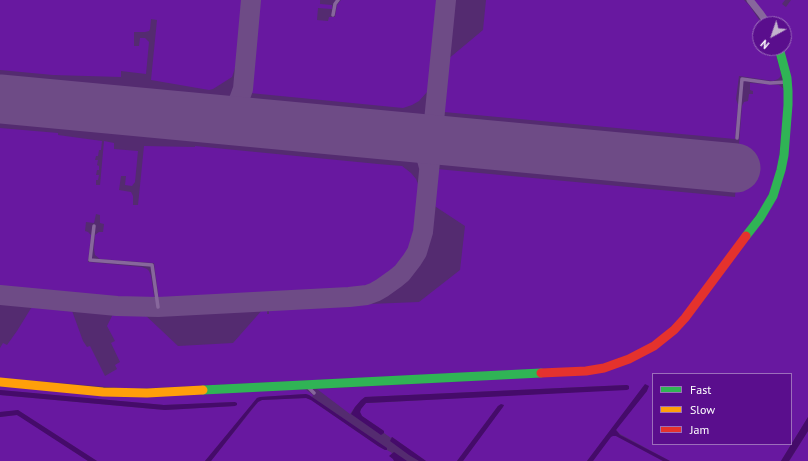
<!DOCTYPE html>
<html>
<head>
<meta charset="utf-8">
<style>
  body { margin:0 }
  #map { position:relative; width:808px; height:461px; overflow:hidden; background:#542b70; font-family:"PT Sans",sans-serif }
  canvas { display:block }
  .legend { position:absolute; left:652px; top:373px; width:140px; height:72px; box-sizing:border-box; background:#5a0e8d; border:1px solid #9c6ebb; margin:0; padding:5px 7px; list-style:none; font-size:12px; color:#fff }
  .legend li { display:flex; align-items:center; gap:8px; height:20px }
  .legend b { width:20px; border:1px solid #9c6ebb }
  .north { position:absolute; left:752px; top:16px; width:40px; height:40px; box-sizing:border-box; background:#5a0e8d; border:1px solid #9c6ebb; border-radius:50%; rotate:220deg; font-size:11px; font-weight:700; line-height:16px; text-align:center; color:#fff }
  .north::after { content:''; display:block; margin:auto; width:14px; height:18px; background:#c3b5cd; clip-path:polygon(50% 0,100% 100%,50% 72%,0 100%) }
</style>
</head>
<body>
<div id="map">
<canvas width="808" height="461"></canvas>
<ul class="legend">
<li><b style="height:5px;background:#30b455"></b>Fast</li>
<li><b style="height:5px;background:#ff9f0a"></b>Slow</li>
<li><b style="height:5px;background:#e5322d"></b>Jam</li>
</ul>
<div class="north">N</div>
</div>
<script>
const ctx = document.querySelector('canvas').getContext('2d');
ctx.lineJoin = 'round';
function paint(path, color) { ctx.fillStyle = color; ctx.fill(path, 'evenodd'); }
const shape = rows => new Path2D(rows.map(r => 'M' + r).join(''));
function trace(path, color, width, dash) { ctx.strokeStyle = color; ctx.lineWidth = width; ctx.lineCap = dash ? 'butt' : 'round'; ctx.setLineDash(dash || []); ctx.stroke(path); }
paint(shape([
  [0,0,244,0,238,59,232,77,213,89,209,90,151,80,157,20,151,19,150,29,149,31,145,32,134,32,134,46,139,46,140,38,145,38,149,42,146,74,121,71,121,77,53,75,0,70],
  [258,0,320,0,320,4,332,5,332,9,318,8,317,20,328,21,329,17,335,17,337,5,341,0,438,0,431,83,427,92,419,101,412,105,403,108,250,93],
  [486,0,744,0,749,5,762,24,760,24,760,48,774,48,781,73,781,76,778,79,773,81,739,76,736,99,738,105,735,139,444,112,443,107,447,60,483,30],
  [754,0,785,0,782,4,786,7,791,0,808,0,808,417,781,461,670,461,620,434,616,430,618,426,647,391,643,387,587,461,463,461,504,405,498,406,457,461,426,461,392,437,391,438,384,433,384,431,362,416,360,412,361,409,363,406,366,403,370,403,629,389,629,386,627,385,365,397,355,407,350,414,317,389,579,375,656,348,762,220,785,170,784,24,772,24],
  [653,374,791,374,791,444,653,444],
  [750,83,779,85,784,89,784,105,778,168,769,194,763,206,682,316,662,335,638,351,603,364,586,367,132,389,0,378,0,348,3,343,7,345,17,331,33,305,71,308,83,341,87,347,90,346,105,376,117,369,115,365,120,362,111,343,115,341,107,326,114,312,143,313,178,346,233,343,263,309,267,309,267,314,269,314,269,308,419,302,460,270,465,226,433,205,437,169,735,197,742,106,744,102,748,101,749,94,753,94,753,91,750,90],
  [0,128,58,133,58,135,102,141,101,150,99,150,98,156,96,156,95,160,98,160,97,165,99,166,99,170,97,170,96,175,99,175,98,180,96,180,96,185,100,185,104,141,114,143,114,149,138,151,135,182,132,186,125,185,126,176,121,176,119,190,131,192,133,196,133,205,138,205,144,146,195,147,195,146,378,164,402,166,411,173,416,179,421,191,414,240,409,252,401,264,394,270,376,282,363,287,339,291,252,296,159,300,154,263,100,259,95,255,94,249,95,235,99,232,103,232,104,224,100,223,100,215,96,214,94,223,86,222,85,231,88,232,91,235,88,262,142,267,147,269,149,271,151,276,154,296,154,300,114,298,0,288],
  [0,386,105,396,305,389,313,395,312,397,309,395,306,394,261,397,257,398,205,461,97,461,21,412,18,410,13,411,0,412,0,395,165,410,235,406,235,402,164,405,0,390],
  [306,398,311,400,378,446,385,450,387,450,392,453,390,456,393,459,394,461,211,461,258,402,262,400],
  [16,415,20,416,88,461,0,461,0,417],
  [808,431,808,461,789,461,790,460],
  [611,436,616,436,663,461,593,461]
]), '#6818a0');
paint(shape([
  [645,384,649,386,647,391,616,430,620,435,670,461,663,461,616,436,613,436,611,437,593,461,587,461],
  [627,385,629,386,629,389,627,390,366,403,361,409,360,412,362,416,384,431,384,433,381,435,351,414,355,407,361,400,365,397],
  [0,390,164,405,235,402,237,403,237,405,235,406,165,410,0,395],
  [306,394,309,395,312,397,387,448,387,450,385,450,378,446,311,400,306,398,262,400,258,402,252,409,211,461,205,461,257,398,260,397],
  [501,404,504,405,503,407,463,461,457,461,498,406],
  [18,410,21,412,97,461,88,461,17,415,0,417,0,412],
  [808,417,808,431,789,461,781,461],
  [392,437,419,456,426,461,419,461,409,455,390,441],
  [394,452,407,461,394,461,393,459,389,456]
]), '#450b6a');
trace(shape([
  [205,118,222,116,232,110,239,100,243,89,251,0],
  [402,137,412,140,418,144,422,149,426,156,429,167],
  [0,295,117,306,158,307,349,297,367,295,375,292,382,288,396,278,402,273,412,260,417,252,423,232,446,0]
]), '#6e4b86', 20);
trace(shape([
  [0,99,736,168]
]), '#6e4b86', 49);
trace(shape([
  [333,15,335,4,338,0],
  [737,138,742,79,770,83,786,82],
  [94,226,90,260,152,265,158,307],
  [308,387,314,393]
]), '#87679c', 3.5);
trace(shape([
  [750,0,761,14,768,24]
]), '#87679c', 7);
trace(shape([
  [746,236,760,218,773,196,781,170,784,155,788,105,788,91,787,78,779,48],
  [203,390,541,373]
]), '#30b455', 9);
trace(shape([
  [0,382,103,392,147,393,203,390]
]), '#ff9f0a', 9);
trace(shape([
  [541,373,586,371,604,368,629,359,654,346,674,330,685,318,746,236]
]), '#e5322d', 9);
</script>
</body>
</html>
